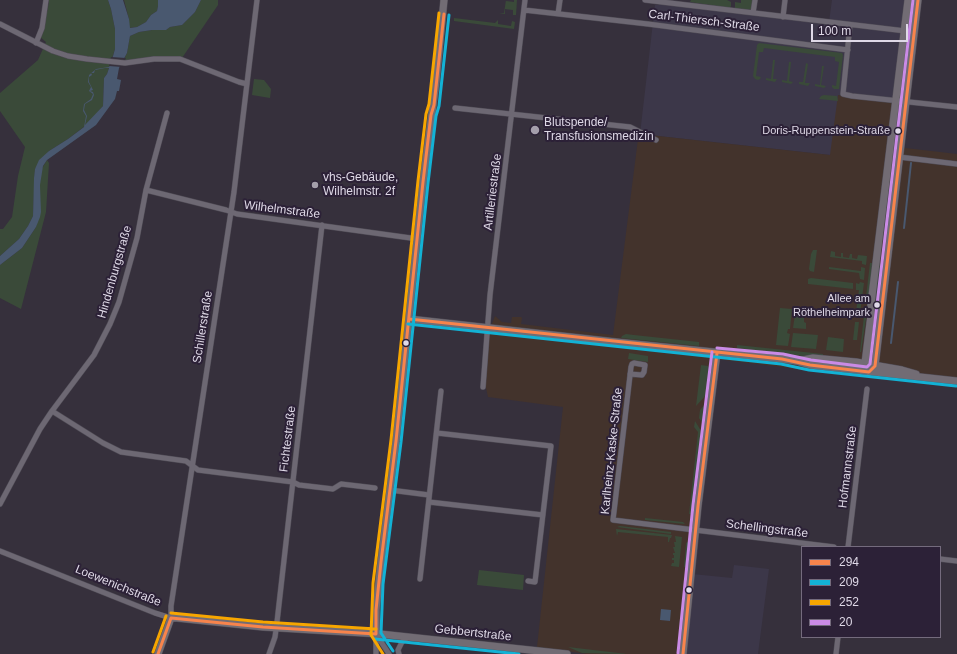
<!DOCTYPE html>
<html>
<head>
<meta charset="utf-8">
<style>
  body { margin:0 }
  #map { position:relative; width:957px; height:654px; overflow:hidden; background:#36303c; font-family:Arial,sans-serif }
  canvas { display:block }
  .legend { position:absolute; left:801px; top:546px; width:140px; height:92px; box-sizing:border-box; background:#2c2137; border:1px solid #746b7d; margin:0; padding:5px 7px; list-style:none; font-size:12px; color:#dfd9e7 }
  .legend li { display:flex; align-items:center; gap:8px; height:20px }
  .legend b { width:20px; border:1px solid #746b7d }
  .scale { position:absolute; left:811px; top:24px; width:97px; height:18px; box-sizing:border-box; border:2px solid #dfd9e7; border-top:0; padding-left:5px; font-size:12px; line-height:14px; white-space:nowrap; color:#dfd9e7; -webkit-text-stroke:3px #2c2137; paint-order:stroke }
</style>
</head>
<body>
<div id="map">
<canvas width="957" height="654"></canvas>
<ul class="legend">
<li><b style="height:5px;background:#f8844c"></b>294</li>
<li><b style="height:5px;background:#13b2d5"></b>209</li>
<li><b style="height:5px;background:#f7a600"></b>252</li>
<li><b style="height:5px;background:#ca8be6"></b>20</li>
</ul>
<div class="scale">100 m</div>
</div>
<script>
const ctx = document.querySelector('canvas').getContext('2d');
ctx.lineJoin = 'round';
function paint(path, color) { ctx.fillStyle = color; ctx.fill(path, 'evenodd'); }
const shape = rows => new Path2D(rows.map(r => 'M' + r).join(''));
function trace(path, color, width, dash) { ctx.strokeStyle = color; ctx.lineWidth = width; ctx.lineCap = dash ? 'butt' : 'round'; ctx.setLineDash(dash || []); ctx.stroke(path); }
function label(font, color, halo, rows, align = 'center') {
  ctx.font = font + ' Arial,sans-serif'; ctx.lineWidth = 4; ctx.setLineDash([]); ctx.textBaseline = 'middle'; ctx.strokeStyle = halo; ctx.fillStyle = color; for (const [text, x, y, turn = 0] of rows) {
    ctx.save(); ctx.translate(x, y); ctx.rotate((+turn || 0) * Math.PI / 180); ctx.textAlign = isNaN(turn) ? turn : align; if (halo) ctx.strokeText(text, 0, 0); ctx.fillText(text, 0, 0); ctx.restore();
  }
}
paint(shape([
  [832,0,915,0,903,101,830,155,640,134,655,5,690,2,730,8,748,10,751,9,753,13,829,22],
  [734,565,769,569,758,654,683,654,692,574,732,578]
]), '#3c3749');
paint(shape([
  [838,95,903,101,897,147,957,154,957,387,870,378,716,359,683,654,587,654,537,647,563,407,488,397,485,383,490,329,495,316,502,322,511,323,512,317,521,317,522,318,521,324,613,335,638,139,640,134,830,155]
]), '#43332c');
paint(shape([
  [49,0,108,0,111,9,115,29,115,49,107,74,104,78,103,106,92,119,85,126,68,139,49,151,35,169,33,216,28,226,19,239,0,256,0,229,3,229,12,217,18,176,25,147,0,111,0,93,38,60,46,42,40,37,48,8],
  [124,0,158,0,158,6,157,11,151,15,146,22,137,27,129,28,129,19],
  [201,0,218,0,218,5,182,58,122,63,127,53,130,36,139,32,152,30,166,30,170,27,182,25,195,12],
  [506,0,506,1,514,2,514,0,517,0,516,15,513,15,513,10,505,9,505,14,499,13,504,13],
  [691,0,727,0,731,2,731,6,730,8,690,2],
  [741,0,753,0,751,9,748,10,735,8,735,2,741,3],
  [454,18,495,23,498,20,498,24,511,26,512,21,515,22,514,29,454,21],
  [908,37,909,38,910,45,904,90,901,89,905,50],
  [759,43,842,53,843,55,839,89,834,89,832,87,832,85,836,86,839,62,835,61,835,57,764,48,763,52,759,52,756,76,761,77,760,79,758,80,755,79,753,76,757,45],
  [773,60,775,60,773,79,777,79,775,82,766,80,766,78,771,79],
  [789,62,791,62,789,81,793,82,791,84,782,82,782,80,787,81],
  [806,63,808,64,805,83,810,83,808,86,799,84,799,82,803,82],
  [822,66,824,66,821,85,826,86,824,88,815,86,815,84,820,85],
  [254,79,264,80,271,89,270,98,252,95],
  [824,95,837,96,838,101,819,99,821,96],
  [897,116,900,116,887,240,883,239],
  [47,160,49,163,46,212,21,309,0,298,0,265,22,248,36,227,41,170],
  [813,250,817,250,814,272,810,271,809,269,811,254],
  [831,251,835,252,835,256,841,257,841,253,843,253,843,257,849,258,850,254,852,254,852,258,857,259,858,255,867,256,866,265,862,264,862,261,830,257],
  [870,263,872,263,872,266,869,298,866,297],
  [879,264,884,265,873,353,871,353,875,319,875,300],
  [829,267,861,271,861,267,865,268,864,280,860,279,859,273,829,269],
  [811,278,853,283,853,289,808,284,808,279],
  [860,282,864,283,860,313,856,312,859,290,856,290,856,283,859,284],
  [865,306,868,306,861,352,860,352],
  [780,308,792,309,790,329,788,329,787,333,790,334,788,346,776,345],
  [796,308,800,308,800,313,804,313,804,322,806,323,806,329,793,328],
  [855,322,859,322,857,340,853,340],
  [793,333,818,335,816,349,791,347],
  [626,334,634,335,699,342,699,346,621,338,622,336],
  [828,337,844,339,843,352,826,350],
  [737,345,823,354,823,355,802,356,737,348],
  [629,353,648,356,648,362,628,359],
  [701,365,708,366,709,368,707,394,696,406],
  [705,404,706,405,703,424,699,418,700,410],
  [695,421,703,434,691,514,689,514,698,432,694,427],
  [645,518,683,522,685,524,645,520],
  [620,526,671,532,671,534,617,527],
  [616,529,672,535,671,538,670,538,669,542,668,542,668,537,618,532,617,536],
  [675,536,682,537,679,567,671,566,672,563,674,563,674,560,672,560,672,558,674,558,674,555,673,555,673,553,675,553,673,547,675,547,674,542,676,542],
  [689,541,687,561,685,567,684,567,686,543],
  [479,570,524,575,523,590,477,585],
  [568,647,627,654,582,653]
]), '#3a4a39');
paint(shape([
  [108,0,123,0,129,19,130,28,137,27,146,22,151,15,157,11,158,6,158,0,201,0,195,12,182,25,170,27,166,30,152,30,139,32,130,36,127,53,119,68,117,79,121,80,119,91,117,91,115,99,96,125,47,160,43,166,40,185,41,212,40,217,36,227,22,248,0,265,0,256,19,239,28,226,33,216,34,178,35,169,39,160,49,151,68,139,84,127,86,116,83,111,84,104,91,99,93,94,89,91,91,87,88,82,89,75,96,69,109,67,111,63,115,49,115,29,111,9],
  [105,68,109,68,107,74,104,78,103,106,85,125,87,116,84,110,85,104,92,100,94,95,93,92,90,91,93,90,89,82,89,77,92,75,91,73,94,73,95,70],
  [661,609,671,610,670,621,660,620]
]), '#49586f');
paint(shape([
  [111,57,126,58,122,67,109,66]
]), '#36303c');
trace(shape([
  [904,228,911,163],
  [891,343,898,282]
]), '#49586f', 2);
const street = shape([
  [645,0,914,32],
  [524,10,648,24,848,50],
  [753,13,755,0],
  [558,14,560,0],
  [783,17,785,0],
  [0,24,53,51,68,56,87,59,125,63,154,59,180,59,239,82,247,84],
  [850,25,843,94,852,96,957,107],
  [36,43,42,28,46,0],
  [455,108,630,127,656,140],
  [899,157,957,164],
  [146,190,226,210,237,214,418,239],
  [630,374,642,375,644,372,645,365,634,363,632,364,631,367,613,520,834,547],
  [483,387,490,295,525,0],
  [52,411,103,443,121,452,186,461,198,470,293,482,299,485,333,489,341,484,375,488],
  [437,433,551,446,535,582,528,581],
  [390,490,429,495],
  [429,502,543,515],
  [0,504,40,429,52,411,94,355,110,324,119,302,137,238,146,190,167,113],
  [848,547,867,389],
  [0,551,155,613,171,618,171,606,234,192,257,0],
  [940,559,957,561],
  [420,579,441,391],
  [376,634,389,654],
  [269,654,275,637,277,622,322,225],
  [376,654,376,635],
  [399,654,398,650,402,642,408,637],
  [836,654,838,637]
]);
const secondary = shape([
  [409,319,616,342,782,359,796,361,810,365,957,381],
  [798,361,813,358,856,362,902,370,916,374],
  [869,372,875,366,918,0],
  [869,372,865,363,871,315,871,304,908,0],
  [376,634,376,610,381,562,396,441,423,182,436,82,444,0],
  [158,654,171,618,177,618,263,627,380,634,567,654],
  [683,654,698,506,717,353]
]);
trace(street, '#504c56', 6);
trace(secondary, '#504c56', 8);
trace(street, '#6d6873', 5);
trace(secondary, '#726c74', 7);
trace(shape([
  [409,319,782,359,810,365,869,372,875,366,918,0],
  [158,654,171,618,263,627,376,634,376,610,381,562,396,441,423,182,431,115,434,105,444,14],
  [683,654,698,506,717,353]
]), '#f8844c', 3);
trace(shape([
  [408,324,781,364,809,370,956,386],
  [375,639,519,654],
  [393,651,381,633,383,584,401,442,428,183,436,116,439,106,449,15]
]), '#13b2d5', 3);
trace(shape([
  [171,613,263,622,376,629],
  [153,652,166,616],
  [383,654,371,635,373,583,391,440,418,181,426,114,429,104,439,13]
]), '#f7a600', 3);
trace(shape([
  [717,348,783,354,811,360,867,367,870,364,913,0],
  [678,653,693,505,712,352]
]), '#ca8be6', 3);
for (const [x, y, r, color] of [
  [535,130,5,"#a49eab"],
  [898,131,3.5,"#dfd9e7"],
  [315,185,4,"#a49eab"],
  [877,305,3.5,"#dfd9e7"],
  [406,343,3.5,"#dfd9e7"],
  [689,590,3.5,"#dfd9e7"]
]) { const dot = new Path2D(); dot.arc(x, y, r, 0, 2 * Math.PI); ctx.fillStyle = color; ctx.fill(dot); trace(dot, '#2c2137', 1.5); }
label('11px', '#dfd9e7', '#2c2137', [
  ["Doris-Ruppenstein-Straße",890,131],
  ["Allee am",870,299],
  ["Röthelheimpark",870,313]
], 'right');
label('12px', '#dfd9e7', '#2c2137', [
  ["Carl-Thiersch-Straße",704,21,7],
  ["Artilleriestraße",493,192,-83],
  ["Wilhelmstraße",282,210,7],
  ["Hindenburgstraße",115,272,-74],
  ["Schillerstraße",203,327,-81],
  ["Fichtestraße",288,439,-83],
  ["Karlheinz-Kaske-Straße",612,451,-84],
  ["Hofmannstraße",848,467,-83],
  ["Schellingstraße",767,529,7],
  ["Loewenichstraße",118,586,22],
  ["Gebbertstraße",473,633,6]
]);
label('12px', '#dfd9e7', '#2c2137', [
  ["Blutspende/",544,123],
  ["Transfusionsmedizin",544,137],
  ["vhs-Gebäude,",323,178],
  ["Wilhelmstr. 2f",323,192]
], 'left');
</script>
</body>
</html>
